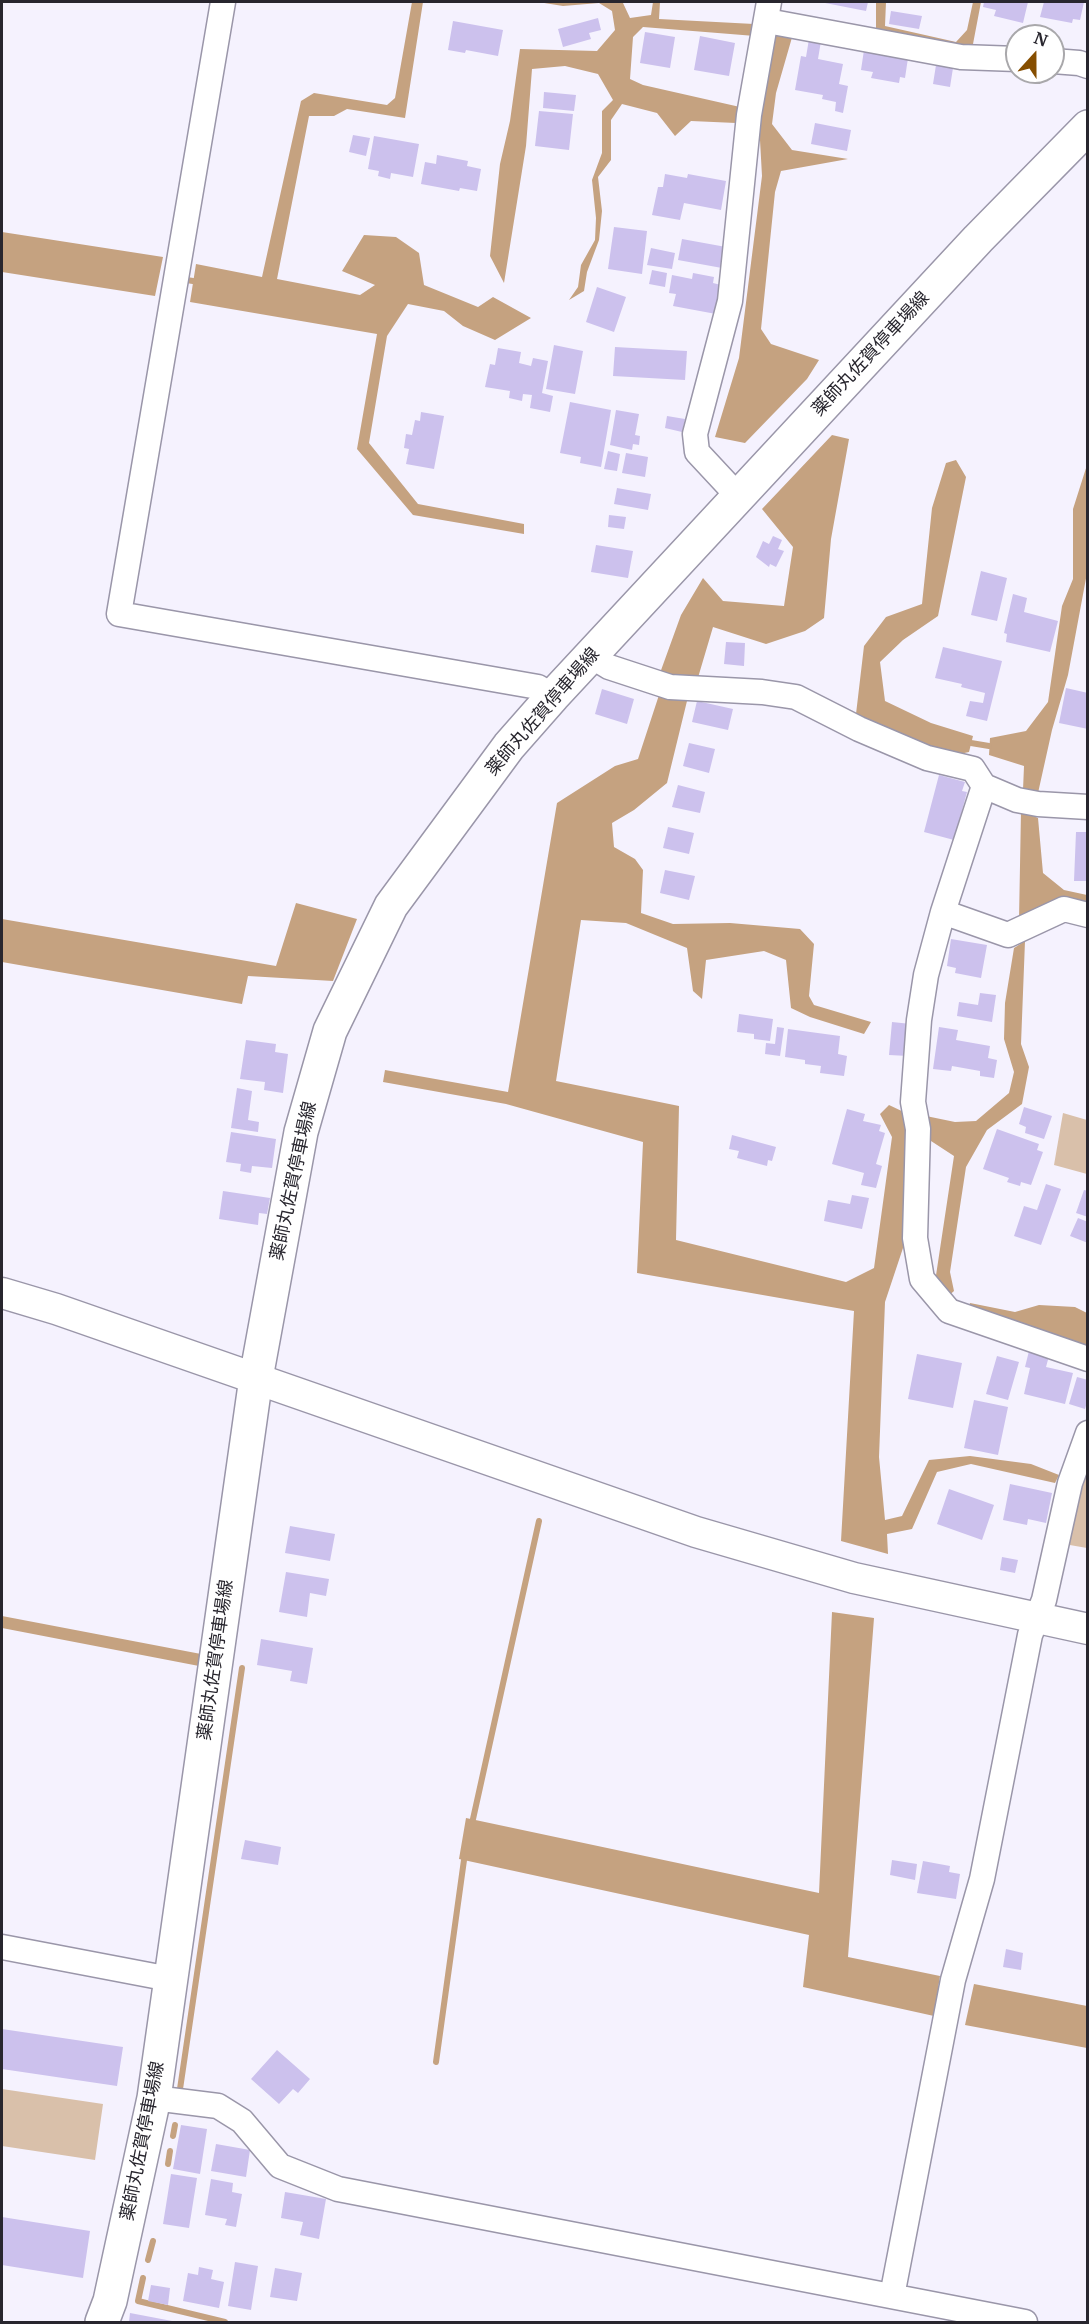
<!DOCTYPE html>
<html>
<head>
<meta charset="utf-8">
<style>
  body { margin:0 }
  #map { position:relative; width:1089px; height:2324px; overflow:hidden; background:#f5f2fe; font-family:Merriweather,serif }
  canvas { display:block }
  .frame { position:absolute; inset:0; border:3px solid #28262e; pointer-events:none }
  .north { position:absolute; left:1005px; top:24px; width:60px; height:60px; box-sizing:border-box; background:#fff; border:2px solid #a9a8ab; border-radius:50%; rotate:21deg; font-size:16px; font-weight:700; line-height:24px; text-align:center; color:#28262e }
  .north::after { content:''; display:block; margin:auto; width:21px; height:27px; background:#864e00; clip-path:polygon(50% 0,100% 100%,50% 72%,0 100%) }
</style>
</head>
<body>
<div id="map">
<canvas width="1089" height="2324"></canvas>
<div class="frame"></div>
<div class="north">N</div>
</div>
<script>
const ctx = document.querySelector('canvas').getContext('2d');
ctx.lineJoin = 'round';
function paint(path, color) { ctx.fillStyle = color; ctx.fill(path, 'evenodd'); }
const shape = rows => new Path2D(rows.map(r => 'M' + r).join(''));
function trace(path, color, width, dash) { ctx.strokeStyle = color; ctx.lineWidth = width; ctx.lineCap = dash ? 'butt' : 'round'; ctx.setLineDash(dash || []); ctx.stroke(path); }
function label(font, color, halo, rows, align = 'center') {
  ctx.font = font + ' Merriweather,"Noto Sans JP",serif'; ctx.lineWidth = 5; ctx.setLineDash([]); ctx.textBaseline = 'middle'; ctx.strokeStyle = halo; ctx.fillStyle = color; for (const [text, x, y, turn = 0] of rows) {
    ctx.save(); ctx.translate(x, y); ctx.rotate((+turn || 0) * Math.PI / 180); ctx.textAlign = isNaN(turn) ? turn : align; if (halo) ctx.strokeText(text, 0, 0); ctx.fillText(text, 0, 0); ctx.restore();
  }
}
paint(shape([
  [1063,1113,1087,1120,1087,1174,1054,1165],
  [1087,1472,1087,1548,1064,1544],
  [2,2089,103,2104,95,2160,2,2146]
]), '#d9c0aa');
paint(shape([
  [412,2,423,2,405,118,347,109,334,116,309,116,277,279,360,295,375,285,342,271,364,235,396,237,419,253,424,285,478,307,493,297,531,318,495,340,463,326,444,311,408,304,387,336,369,443,418,504,524,524,524,534,413,515,357,449,377,334,190,302,196,264,262,277,301,101,314,93,387,105,395,98],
  [538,2,619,2,623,3,630,18,651,15,653,2,660,2,659,19,754,24,755,36,643,27,633,37,630,79,643,85,740,107,736,123,691,121,675,136,657,113,622,104,611,120,611,160,598,177,602,211,599,240,587,272,584,291,569,300,578,287,581,265,595,240,596,218,592,180,602,153,602,111,613,100,598,74,565,66,532,69,526,146,504,283,490,256,500,164,510,121,520,49,597,51,615,30,612,11,599,3,563,6],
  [876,2,886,2,885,26,956,42,967,30,973,2,981,2,973,44,963,48,876,30],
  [776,29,793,34,776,93,772,124,792,150,848,159,781,171,775,192,761,329,771,344,819,360,807,379,745,443,715,437,739,358,762,176,759,122],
  [2,232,163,257,155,296,2,272],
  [832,435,849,439,831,539,824,618,805,631,766,644,713,627,697,681,660,673,681,615,703,578,723,601,784,606,793,547,762,509],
  [956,460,966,477,938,616,903,640,880,662,885,701,931,723,973,736,969,752,955,755,884,732,856,714,864,646,886,617,922,604,932,508,946,463],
  [1087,465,1087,573,1068,675,1052,730,1038,793,1023,790,1024,766,989,755,990,738,1026,731,1048,702,1062,606,1073,579,1073,509],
  [659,695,687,701,667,783,634,810,612,823,614,847,635,859,643,870,641,913,673,924,730,923,800,929,814,944,809,996,814,1005,871,1022,864,1034,810,1017,791,1008,786,960,764,951,706,960,702,999,693,991,687,948,626,923,581,920,556,1081,679,1106,676,1240,846,1282,874,1268,892,1137,880,1114,889,1105,908,1114,910,1142,903,1248,885,1302,879,1457,885,1520,902,1516,929,1460,970,1456,1031,1464,1059,1475,1055,1483,971,1464,937,1472,912,1529,887,1534,888,1554,841,1541,854,1311,637,1273,643,1142,506,1104,383,1082,385,1070,508,1092,557,803,615,766,638,759],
  [1021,811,1038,818,1043,873,1064,890,1087,895,1088,907,1019,920],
  [296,903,357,919,333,981,248,976,242,1004,2,962,2,919,276,966],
  [1025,941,1021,1044,1029,1067,1022,1104,987,1130,966,1167,950,1272,954,1291,946,1298,935,1282,954,1156,931,1141,926,1116,955,1122,976,1121,1009,1093,1014,1072,1004,1039,1005,1003,1014,948],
  [970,1303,1015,1312,1039,1305,1075,1307,1087,1313,1087,1349,968,1309],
  [832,1612,874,1618,848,1957,940,1976,934,2016,803,1987,809,1935,459,1859,466,1818,819,1893],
  [2,1616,201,1654,199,1666,2,1628],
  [974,1984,1087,2006,1087,2048,965,2025]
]), '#c5a280');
trace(shape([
  [180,279,193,281],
  [971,743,989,746],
  [473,1819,539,1521],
  [436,2062,464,1860],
  [180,2089,242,1668],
  [173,2136,175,2125],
  [168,2164,170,2151],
  [148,2260,153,2241],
  [143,2278,138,2301,225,2322]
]), '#c5a280', 6);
paint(shape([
  [820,2,868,2,866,11],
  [984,2,1028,2,1023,23,994,16,996,10,983,7],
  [1044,2,1084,2,1080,20,1073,19,1072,23,1040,17],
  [891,11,922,16,919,29,889,24],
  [598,18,601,30,589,33,591,39,563,47,558,29],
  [453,21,503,30,498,56,466,50,465,53,448,50],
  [645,32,675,37,670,68,640,63],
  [700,36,735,43,729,76,694,70],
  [809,39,821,41,818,59,843,64,839,84,848,86,843,113,835,111,836,102,822,99,823,95,795,90,801,56,806,57],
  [864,50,908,58,905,78,900,77,899,83,871,78,873,72,861,70],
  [936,65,953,68,950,87,933,84],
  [544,92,576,95,574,111,543,108],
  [539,111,573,114,569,150,535,146],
  [815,123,851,130,847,151,811,144],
  [353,135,370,138,366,156,349,152],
  [374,136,419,144,413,177,391,173,390,179,378,176,379,171,368,169],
  [437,155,468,161,467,166,481,169,477,191,460,188,459,191,421,184,425,162,436,164],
  [665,174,687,178,688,174,726,181,721,210,684,203,680,220,652,215,658,187,663,187],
  [614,227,647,231,642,274,608,269],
  [682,239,726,247,722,268,678,260],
  [651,248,675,253,672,269,647,265],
  [652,270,667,273,665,287,649,284],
  [693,273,714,277,713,283,721,285,716,314,673,306,676,294,669,293,672,275,692,279],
  [597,287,626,297,614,332,586,322],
  [554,345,583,351,575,394,546,389],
  [615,347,687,351,685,380,613,376],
  [498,348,521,352,519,363,531,366,533,358,548,361,542,393,553,396,550,412,530,408,532,395,523,394,522,401,509,398,510,391,485,387,490,364,495,365],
  [570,402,611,410,601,467,580,463,581,457,560,453],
  [616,410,639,414,635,435,640,436,639,445,633,444,632,450,610,445],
  [421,412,444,416,434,469,406,464,409,449,404,448,406,434,412,435,415,420,420,421],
  [667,416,685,419,682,432,665,428],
  [608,451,620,454,617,471,604,469],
  [626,453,648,457,645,477,622,473],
  [617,488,651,494,648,510,614,504],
  [609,515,626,517,624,529,608,527],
  [773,536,782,540,778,549,784,551,776,567,770,564,769,567,756,557,763,541,769,544],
  [596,545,633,551,628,578,591,572],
  [981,571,1007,578,997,621,971,615],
  [1013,594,1027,598,1024,612,1058,621,1050,652,1006,642,1007,634,1004,633],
  [726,642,745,643,744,666,724,664],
  [943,647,1002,661,987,721,966,716,970,701,983,703,985,693,961,687,962,684,935,678],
  [1066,688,1088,693,1088,729,1059,723],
  [602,689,634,699,627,724,595,714],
  [697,701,733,709,728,730,692,722],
  [689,743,715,749,709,773,683,766],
  [939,775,965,782,962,791,967,792,954,840,924,832],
  [678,785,705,792,700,813,672,807],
  [668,827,694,833,689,854,663,848],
  [1076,832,1088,832,1088,881,1074,881],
  [665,870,695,876,689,900,660,893],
  [951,939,987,945,981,978,955,973,956,968,947,966],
  [980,993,996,995,992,1022,957,1016,959,1002,978,1005],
  [739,1014,773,1019,770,1041,754,1039,754,1034,737,1032],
  [892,1022,911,1024,908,1056,889,1055],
  [777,1027,784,1028,780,1056,765,1054,766,1043,775,1044],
  [939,1027,958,1030,956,1040,990,1046,988,1058,997,1060,994,1078,980,1076,980,1071,952,1066,951,1071,933,1069],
  [788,1029,840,1036,838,1054,847,1056,844,1076,820,1073,821,1066,805,1064,805,1060,785,1057],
  [246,1040,276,1044,275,1052,288,1054,283,1093,264,1090,265,1082,240,1079],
  [237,1088,252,1091,248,1120,259,1122,258,1132,231,1128],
  [1024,1107,1052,1116,1044,1139,1025,1133,1026,1127,1019,1124],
  [847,1109,865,1114,863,1121,881,1125,879,1131,885,1133,876,1164,882,1166,876,1188,861,1185,864,1173,832,1164],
  [997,1129,1039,1144,1037,1150,1043,1152,1031,1185,1021,1182,1020,1186,1007,1182,1009,1178,983,1169],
  [231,1132,276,1139,272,1168,252,1166,251,1173,240,1171,241,1164,226,1162],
  [732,1135,776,1147,772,1161,768,1160,767,1166,737,1158,739,1151,729,1149],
  [1046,1184,1061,1189,1041,1245,1014,1236,1024,1206,1037,1210],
  [1084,1190,1088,1191,1088,1217,1076,1213],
  [223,1191,270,1198,267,1214,259,1213,258,1225,219,1219],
  [852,1195,869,1198,862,1229,824,1221,828,1200,850,1204],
  [1078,1218,1088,1222,1088,1243,1070,1236],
  [1029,1351,1049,1356,1046,1367,1073,1373,1065,1404,1024,1394,1030,1368,1025,1367],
  [917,1354,962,1363,953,1408,908,1399],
  [997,1356,1019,1362,1008,1400,986,1394],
  [1077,1377,1088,1380,1088,1399,1085,1409,1069,1404],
  [974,1400,1008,1407,998,1455,964,1448],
  [1010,1484,1052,1493,1046,1523,1028,1519,1027,1525,1003,1520],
  [949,1489,994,1505,982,1540,937,1524],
  [290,1526,335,1534,330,1561,285,1553],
  [1002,1557,1018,1560,1015,1573,1000,1570],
  [286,1572,329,1579,326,1596,310,1593,307,1617,279,1612],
  [261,1639,313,1648,307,1684,290,1681,292,1671,257,1665],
  [245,1840,281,1847,278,1865,241,1859],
  [892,1860,917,1864,915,1880,890,1875],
  [923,1861,950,1866,949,1872,960,1874,956,1899,917,1893],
  [1006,1949,1023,1953,1021,1970,1003,1967],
  [2,2029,123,2047,117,2086,2,2069],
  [277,2050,310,2079,298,2093,293,2089,279,2104,251,2079],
  [181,2125,207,2129,200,2174,173,2169],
  [216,2144,250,2150,246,2177,211,2171],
  [171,2174,197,2178,189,2228,163,2224],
  [211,2179,233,2183,232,2192,242,2194,236,2227,225,2225,227,2219,205,2215],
  [285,2192,326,2199,319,2239,300,2235,303,2222,281,2218],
  [2,2217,90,2231,83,2278,2,2265],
  [235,2262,258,2266,251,2310,228,2306],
  [199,2267,213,2270,211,2279,224,2282,219,2308,183,2301,188,2273,198,2275],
  [275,2268,302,2273,297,2301,270,2297],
  [151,2285,170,2288,168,2305,148,2301],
  [130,2313,172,2321,172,2322,129,2322]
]), '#ccc1ed');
const minor = shape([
  [223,2,119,614,538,687,553,696],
  [767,21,961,57,1017,59],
  [1053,61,1079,63,1088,66],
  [738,496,697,452,695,434,730,301,749,115,769,2],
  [591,656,609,667,670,687,762,692,796,697,859,729,927,758,973,769,984,786,1017,800,1038,804,1088,807],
  [984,786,943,912,926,975,919,1020,913,1102,918,1129,915,1238,922,1279,949,1311,1088,1359],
  [943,912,1008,935,1064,909,1088,915],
  [2,1947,170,1979],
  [154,2098,218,2106,242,2121,280,2166,338,2189,1025,2322],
  [892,2296,953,1980,982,1879,1030,1635,1044,1600,1070,1483,1088,1433]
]);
const tertiary = shape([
  [2,1293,56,1309,696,1532,854,1578,1088,1629]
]);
const secondary = shape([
  [102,2322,110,2301,154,2098,256,1378,301,1132,330,1031,391,906,509,746,553,696,978,239,1088,127]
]);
trace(minor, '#9a96a9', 27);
trace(tertiary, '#9a96a9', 33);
trace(secondary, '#9a96a9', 36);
trace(minor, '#fff', 24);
trace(tertiary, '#fff', 30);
trace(secondary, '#fff', 33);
label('18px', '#28262e', '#fff', [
  ["薬師丸佐賀停車場線",871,354,-47],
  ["薬師丸佐賀停車場線",543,712,-49],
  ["薬師丸佐賀停車場線",294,1181,-78],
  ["薬師丸佐賀停車場線",216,1660,-82],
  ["薬師丸佐賀停車場線",143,2141,-79]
]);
</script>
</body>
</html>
